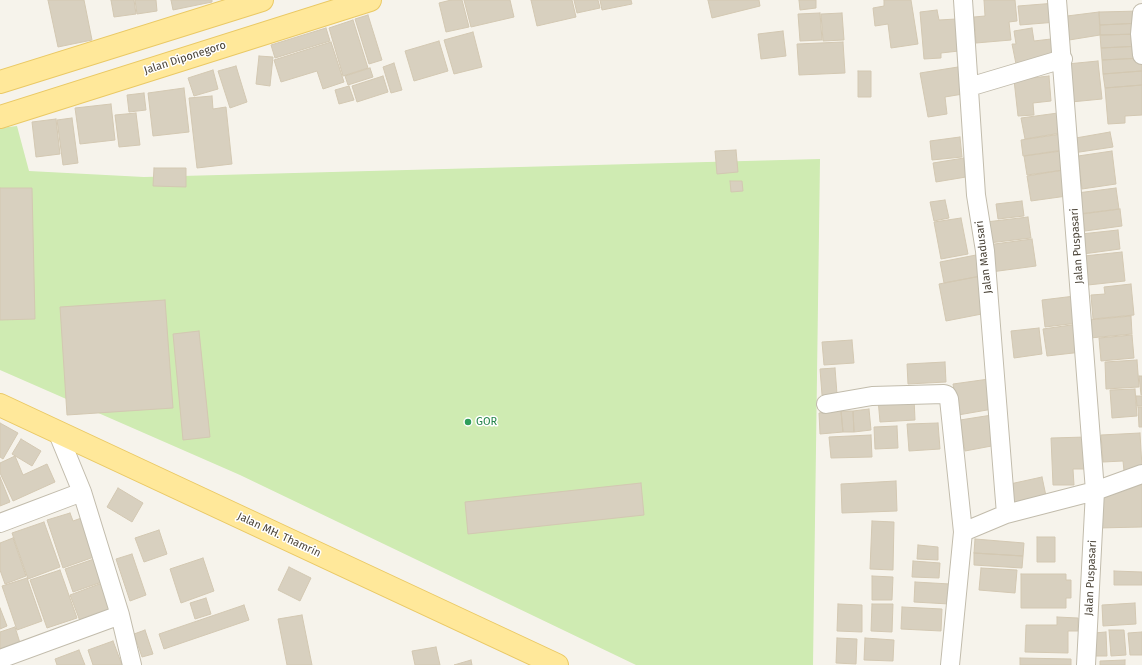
<!DOCTYPE html>
<html>
<head>
<meta charset="utf-8">
<style>
  body { margin:0 }
  canvas { display:block; background:#f6f3eb }
</style>
</head>
<body>
<canvas width="1142" height="665"></canvas>
<script>
const g = document.querySelector('canvas').getContext('2d');
g.lineJoin = 'round';
function paint(path, color) {
  g.fillStyle = color;
  g.fill(path, 'evenodd');
}
function poly(rows) {
  const path = new Path2D();
  for (const r of rows) {
    path.moveTo(r[0], r[1]);
    for (let i = 2; i < r.length; i += 2) path.lineTo(r[i], r[i + 1]);
  }
  return path;
}
function strokePath(path, color, width, dash) {
  g.strokeStyle = color;
  g.lineWidth = width;
  g.lineCap = dash ? 'butt' : 'round';
  g.setLineDash(dash || []);
  g.stroke(path);
}
function label(font, color, halo, rows, align = 'center') {
  g.font = font + ' "Fira Sans",sans-serif';
  g.lineWidth = 3;
  g.setLineDash([]);
  g.textBaseline = 'middle';
  g.strokeStyle = halo;
  g.fillStyle = color;
  for (const [text, x, y, turn = 0] of rows) {
    g.save();
    g.translate(x, y);
    g.rotate((+turn || 0) * Math.PI / 180);
    g.textAlign = isNaN(turn) ? turn : align;
    if (halo) g.strokeText(text, 0, 0);
    g.fillText(text, 0, 0);
    g.restore();
  }
}
paint(poly([
  [17,126,29,171,144,177,820,159,813,665,636,665,240,475,0,370,0,128]
]), '#cfebb2');
const building = poly([
  [48,0,84,0,92,40,58,47,48,0],
  [111,0,134,0,136,14,114,17,111,0],
  [135,0,156,0,157,11,137,14,135,0],
  [171,0,212,0,212,2,173,10,171,0],
  [451,0,462,0,469,27,446,32,439,3,451,0],
  [464,0,510,0,514,17,471,27,464,0],
  [531,0,572,0,576,17,537,26,531,0],
  [574,0,598,0,600,8,577,13,574,0],
  [600,0,631,0,632,4,602,10,600,0],
  [708,0,759,0,760,6,712,18,708,0],
  [799,0,816,0,816,8,800,10,799,0],
  [884,0,911,0,918,44,891,48,888,24,875,26,873,8,884,6,884,0],
  [984,0,1015,0,1017,21,1009,22,1011,40,976,43,974,17,985,16,984,0],
  [1056,3,1057,22,1020,25,1018,6,1056,3],
  [937,10,939,20,956,19,959,51,941,53,941,58,924,59,920,12,937,10],
  [1140,11,1141,23,1100,25,1099,12,1140,11],
  [1099,12,1100,35,1063,41,1059,17,1099,12],
  [820,13,822,40,800,41,798,14,820,13],
  [842,13,844,40,823,41,821,14,842,13],
  [368,15,382,60,369,64,355,19,368,15],
  [353,20,368,68,343,76,329,28,353,20],
  [1141,23,1140,34,1100,35,1100,25,1141,23],
  [326,28,330,41,275,58,271,45,326,28],
  [1032,28,1034,41,1051,39,1054,58,1016,64,1012,44,1016,44,1014,31,1032,28],
  [783,31,786,56,761,59,758,34,783,31],
  [473,32,482,67,454,74,444,40,473,32],
  [1140,34,1141,46,1101,48,1100,35,1140,34],
  [439,41,448,71,414,81,405,51,439,41],
  [331,42,344,82,323,89,317,71,281,82,274,60,331,42],
  [843,42,845,73,799,75,797,44,843,42],
  [1141,46,1142,58,1102,60,1101,48,1141,46],
  [259,56,273,57,270,86,256,84,259,56],
  [1142,58,1142,71,1103,74,1102,60,1142,58],
  [1098,61,1102,99,1071,102,1067,64,1098,61],
  [394,63,402,90,391,93,383,67,394,63],
  [236,66,247,102,230,108,218,71,236,66],
  [958,67,963,94,945,97,947,114,928,117,920,73,958,67],
  [370,68,373,77,348,85,345,76,370,68],
  [213,70,218,89,194,96,188,78,213,70],
  [858,71,871,71,871,97,858,97,858,71],
  [1141,71,1142,71,1142,85,1105,88,1103,74,1141,71],
  [383,76,388,92,357,102,352,86,383,76],
  [1049,76,1051,101,1033,103,1034,115,1018,116,1014,80,1049,76],
  [1142,85,1142,115,1125,116,1125,123,1108,124,1105,88,1142,85],
  [349,86,354,100,339,104,335,90,349,86],
  [184,88,189,132,153,136,148,93,184,88],
  [144,93,146,110,129,112,127,95,144,93],
  [212,96,213,109,226,107,232,164,197,168,189,98,212,96],
  [111,104,115,140,80,144,75,108,111,104],
  [136,113,140,145,119,147,115,115,136,113],
  [1058,113,1061,133,1025,139,1021,118,1058,113],
  [72,118,78,163,63,165,57,120,72,118],
  [56,119,60,154,36,157,32,122,56,119],
  [1110,132,1113,147,1073,153,1070,139,1110,132],
  [1061,134,1063,150,1023,156,1021,140,1061,134],
  [960,137,962,157,932,160,930,141,960,137],
  [736,150,738,172,717,174,715,151,736,150],
  [1061,151,1064,170,1027,175,1024,156,1061,151],
  [1112,151,1116,184,1082,189,1078,156,1112,151],
  [964,158,966,177,936,182,933,163,964,158],
  [154,168,186,168,186,187,153,186,154,168],
  [1063,170,1067,196,1031,201,1027,176,1063,170],
  [730,181,742,181,743,191,731,192,730,181],
  [0,188,32,188,35,319,0,320,0,188],
  [1116,188,1119,209,1079,214,1077,193,1116,188],
  [945,200,949,218,934,221,930,202,945,200],
  [1022,201,1024,216,998,219,996,204,1022,201],
  [1120,209,1122,226,1085,231,1082,214,1120,209],
  [1028,217,1031,238,989,243,986,222,1028,217],
  [961,218,968,254,941,259,934,222,961,218],
  [1118,230,1120,249,1083,254,1081,234,1118,230],
  [1032,239,1036,266,991,272,987,245,1032,239],
  [1122,252,1125,281,1088,285,1084,256,1122,252],
  [976,255,981,276,944,283,940,262,976,255],
  [981,276,987,313,946,321,939,284,981,276],
  [1131,284,1134,315,1093,319,1091,295,1105,294,1104,287,1131,284],
  [1075,296,1078,323,1045,327,1042,300,1075,296],
  [165,300,173,408,67,415,60,307,165,300],
  [1131,316,1132,334,1090,338,1088,320,1131,316],
  [1078,324,1082,352,1047,356,1043,329,1078,324],
  [1039,328,1042,354,1014,358,1011,331,1039,328],
  [199,331,210,437,183,440,173,334,199,331],
  [1132,335,1134,358,1101,361,1099,338,1132,335],
  [852,340,854,363,824,365,822,342,852,340],
  [1137,360,1139,387,1106,389,1105,362,1137,360],
  [945,362,946,382,908,384,907,364,945,362],
  [835,368,837,394,822,395,820,369,835,368],
  [1139,376,1142,376,1142,395,1141,395,1139,376],
  [989,379,993,409,958,415,953,384,989,379],
  [1135,389,1137,416,1112,418,1110,390,1135,389],
  [1136,396,1142,396,1142,406,1137,406,1136,396],
  [914,397,915,420,880,422,878,399,914,397],
  [1138,407,1142,407,1142,427,1139,427,1138,407],
  [869,409,871,430,854,432,853,411,869,409],
  [841,411,843,432,820,434,819,413,841,411],
  [841,411,853,411,854,432,843,432,841,411],
  [992,415,997,445,965,451,960,420,992,415],
  [0,423,18,433,3,459,0,457,0,423],
  [938,423,940,449,909,451,907,424,938,423],
  [897,426,898,448,875,449,874,427,897,426],
  [1140,433,1142,467,1124,471,1123,461,1103,462,1101,435,1140,433],
  [871,435,872,457,831,458,829,437,871,435],
  [1086,437,1088,469,1073,469,1074,485,1053,485,1051,438,1086,437],
  [21,439,41,451,32,466,12,454,21,439],
  [15,456,23,475,47,464,55,482,13,501,0,473,0,463,15,456],
  [0,477,10,502,0,506,0,477],
  [1042,477,1046,496,1015,504,1010,484,1042,477],
  [896,481,897,511,842,513,841,484,896,481],
  [641,483,644,515,468,534,465,502,641,483],
  [1142,483,1142,527,1098,528,1097,492,1142,483],
  [118,488,143,503,132,522,107,507,118,488],
  [70,513,73,521,87,516,94,557,63,568,47,520,70,513],
  [872,521,894,522,893,570,870,569,872,521],
  [44,522,60,567,28,579,12,533,44,522],
  [159,530,167,554,144,562,135,538,159,530],
  [1037,537,1055,537,1055,562,1037,562,1037,537],
  [13,538,26,576,5,584,0,570,0,543,13,538],
  [975,539,1024,543,1023,556,974,553,975,539],
  [918,545,938,547,938,560,917,559,918,545],
  [974,553,1023,556,1022,568,974,565,974,553],
  [132,554,146,595,130,601,116,559,132,554],
  [203,558,214,591,181,603,170,569,203,558],
  [94,559,102,582,73,592,65,569,94,559],
  [913,561,940,563,939,578,912,577,913,561],
  [289,567,311,578,300,601,278,590,289,567],
  [981,568,1017,570,1015,593,979,590,981,568],
  [60,570,77,618,47,628,30,580,60,570],
  [1114,571,1142,572,1142,585,1114,585,1114,571],
  [1021,574,1066,574,1066,580,1071,580,1071,598,1066,598,1066,608,1021,608,1021,574],
  [872,576,893,577,892,600,872,600,872,576],
  [27,578,42,621,17,630,2,586,27,578],
  [915,582,950,584,949,604,914,602,915,582],
  [102,583,112,609,80,621,70,595,102,583],
  [206,598,211,614,195,619,190,603,206,598],
  [1135,603,1136,624,1103,626,1102,605,1135,603],
  [838,604,862,605,862,632,837,631,838,604],
  [872,604,893,604,892,632,871,631,872,604],
  [244,605,249,620,164,649,159,634,244,605],
  [902,607,942,609,941,631,901,629,902,607],
  [0,608,7,626,0,629,0,608],
  [302,615,312,665,287,665,278,619,302,615],
  [1057,617,1078,618,1078,631,1068,631,1068,653,1025,652,1026,625,1057,625,1057,617],
  [15,627,20,643,0,650,0,632,15,627],
  [145,630,153,654,142,657,134,634,145,630],
  [1109,630,1124,630,1126,655,1111,656,1109,630],
  [1106,632,1107,656,1096,656,1094,633,1106,632],
  [1142,632,1142,655,1130,655,1128,633,1142,632],
  [837,638,857,639,856,664,836,663,837,638],
  [865,638,894,640,893,661,864,660,865,638],
  [113,641,122,665,93,665,88,650,113,641],
  [436,647,440,665,415,665,412,651,436,647],
  [79,650,85,665,57,665,55,659,79,650],
  [1020,658,1071,659,1071,665,1020,665,1020,658],
  [471,660,472,665,454,665,471,660],
  [1125,660,1125,665,1100,665,1100,661,1125,660]
]);
paint(building, '#d8d0bf');
strokePath(building, '#d3c8b2', 1);
const minor = poly([
  [963,0,976,195,985,251,1006,514],
  [1057,0,1095,491,1086,665],
  [1142,13,1140,34,1142,55],
  [969,87,1063,59],
  [826,404,872,396,944,394,947,395,949,399,963,532,950,665],
  [57,431,82,492,120,615,132,665],
  [0,523,82,492],
  [963,532,1006,514,1095,491,1142,474],
  [0,659,120,615]
]);
const major = poly([
  [0,82,262,0],
  [0,117,370,0],
  [0,405,557,665]
]);
strokePath(minor, '#c2bcac', 20);
strokePath(major, '#eac965', 24);
strokePath(minor, '#fff', 18);
strokePath(major, '#ffe89a', 22);
for (const [x, y, r, color] of [
  [468,422,4,"#2e9e5b"]
]) {
  const dot = new Path2D();
  dot.arc(x, y, r, 0, 2 * Math.PI);
  g.fillStyle = color;
  g.fill(dot);
  strokePath(dot, '#fff', 1.5);
}
label('11px', '#4b4438', '#fff', [
  ["Jalan Diponegoro",185,58,-18],
  ["Jalan Puspasari",1077,246,-94],
  ["Jalan Madusari",984,257,-97],
  ["Jalan MH. Thamrin",279,535,25],
  ["Jalan Puspasari",1091,578,-87]
]);
label('11px', '#27864d', '#fff', [
  ["GOR",476,422]
], 'left');
</script>
</body>
</html>
